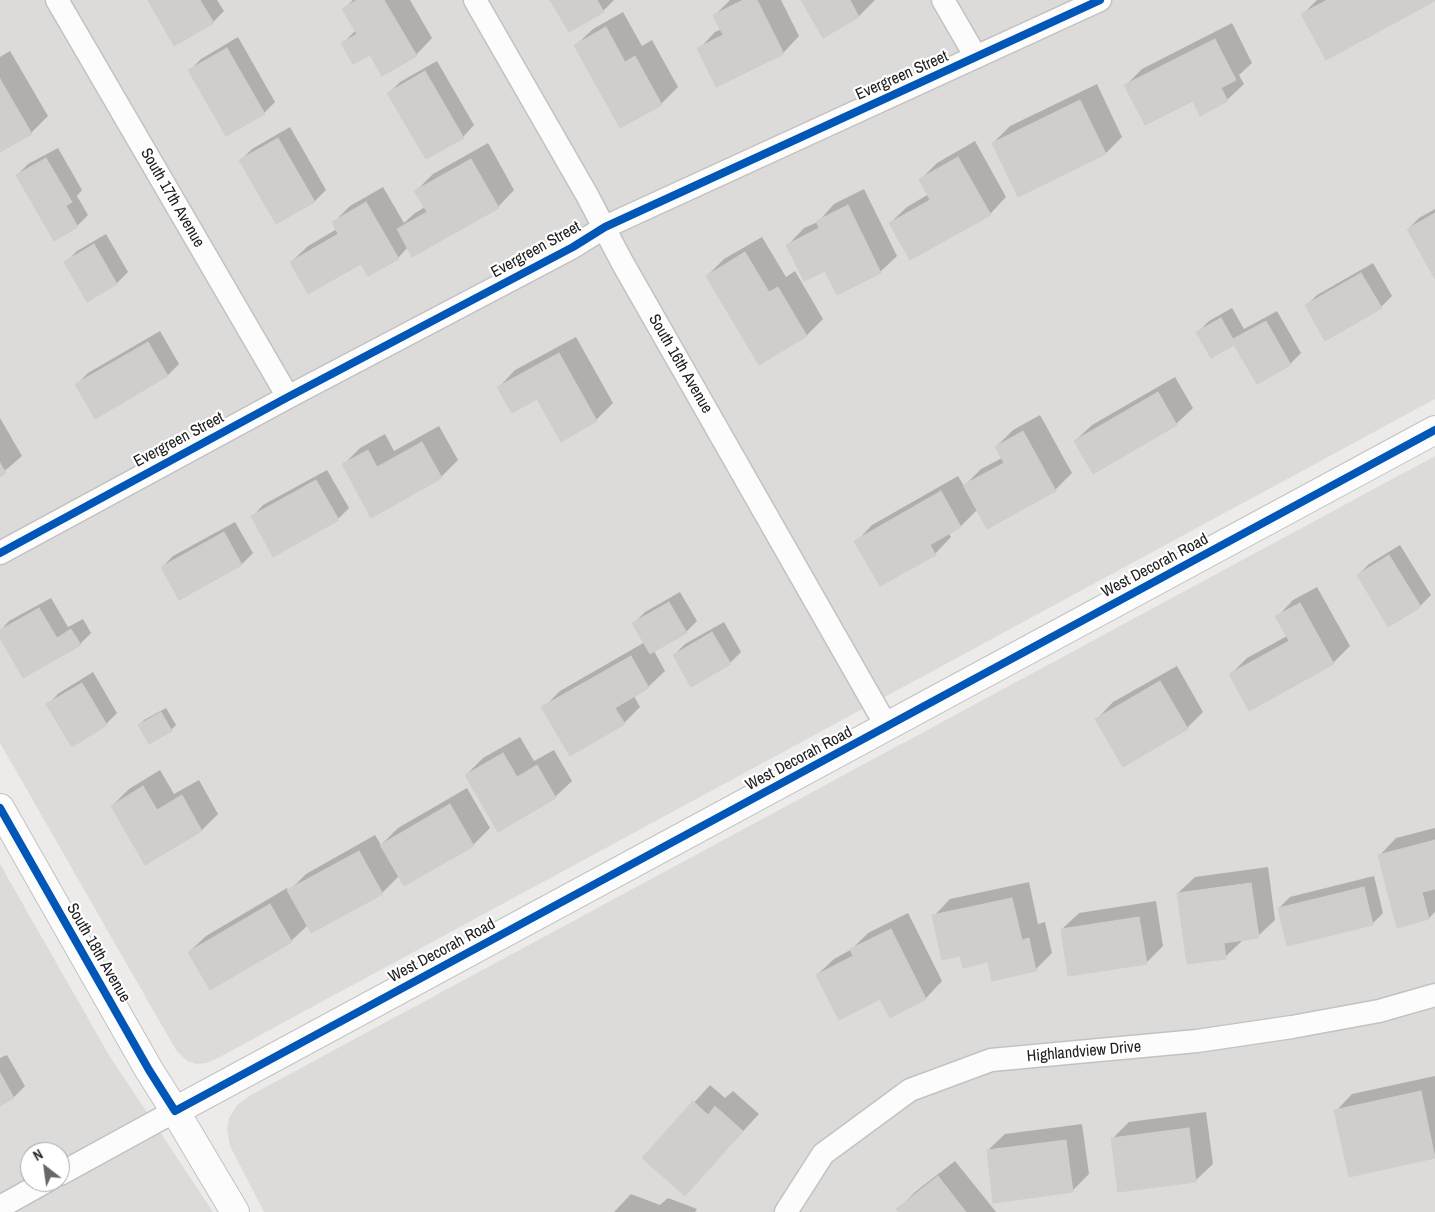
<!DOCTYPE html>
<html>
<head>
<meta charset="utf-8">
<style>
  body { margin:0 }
  #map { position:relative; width:1435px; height:1212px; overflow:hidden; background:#edebe9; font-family:"Archivo Narrow",sans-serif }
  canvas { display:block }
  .north { position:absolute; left:20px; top:1142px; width:50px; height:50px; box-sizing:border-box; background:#fff; border:1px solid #a6a6a6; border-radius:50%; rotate:330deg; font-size:14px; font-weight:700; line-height:20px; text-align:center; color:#202020 }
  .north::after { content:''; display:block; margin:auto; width:18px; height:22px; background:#686766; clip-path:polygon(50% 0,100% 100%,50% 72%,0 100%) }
</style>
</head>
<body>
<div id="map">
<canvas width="1435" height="1212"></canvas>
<div class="north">N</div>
</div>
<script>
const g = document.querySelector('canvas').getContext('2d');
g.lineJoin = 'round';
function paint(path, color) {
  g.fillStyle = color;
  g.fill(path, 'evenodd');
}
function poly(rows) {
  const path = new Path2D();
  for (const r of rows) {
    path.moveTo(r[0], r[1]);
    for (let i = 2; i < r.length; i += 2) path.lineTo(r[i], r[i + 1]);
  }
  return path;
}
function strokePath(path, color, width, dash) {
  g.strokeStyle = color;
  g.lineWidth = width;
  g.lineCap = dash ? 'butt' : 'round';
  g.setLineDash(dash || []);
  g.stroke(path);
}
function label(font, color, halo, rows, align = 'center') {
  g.font = font + ' "Archivo Narrow",sans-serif';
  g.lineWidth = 4.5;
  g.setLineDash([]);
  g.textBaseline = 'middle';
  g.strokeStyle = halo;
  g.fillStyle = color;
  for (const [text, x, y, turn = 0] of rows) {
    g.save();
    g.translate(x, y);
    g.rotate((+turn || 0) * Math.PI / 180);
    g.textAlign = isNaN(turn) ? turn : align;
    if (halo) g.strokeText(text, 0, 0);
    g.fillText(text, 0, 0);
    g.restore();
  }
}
paint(poly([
  [0,0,1435,0,1435,399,218,1058,207,1063,196,1064,187,1061,176,1050,0,743],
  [1435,456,1435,1212,264,1212,230,1146,227,1129,229,1118,237,1105,249,1096],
  [0,864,109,1055,213,1212,0,1212],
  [30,1152,60,1152,60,1182,30,1182]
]), '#dddbda');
paint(poly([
  [149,0,217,0,224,11,213,22],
  [353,0,410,0,432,38,416,55,370,53,342,44,356,30,344,9],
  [552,0,614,0,603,11,569,30],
  [730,0,781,0,799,36,783,53,699,49,715,32,722,29,715,15],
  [803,0,875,0,859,16,824,36],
  [1317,0,1434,0,1303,14],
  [623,12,642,46,652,40,678,87,661,104,621,126,576,45,593,29],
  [1232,23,1252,63,1239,75,1244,84,1227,100,1193,100,1126,85,1142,69],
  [238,37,275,102,264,113,190,70,201,59],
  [10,51,48,116,31,133,0,151,0,57],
  [437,61,474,125,463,137,389,93,400,82],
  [1097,84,1122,137,1106,153,993,143,1010,126],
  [290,127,326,190,315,201,277,222,241,160,252,149],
  [975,141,1006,197,990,214,890,223,907,207,929,194,920,180,937,163],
  [488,143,514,190,498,207,408,247,398,258,362,262,291,262,308,246,337,229,333,223,350,206,383,187,404,223,415,213,425,207,416,191,433,174],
  [58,148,82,190,77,196,88,215,77,226,17,175,28,164],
  [864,189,897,256,880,272,826,269,788,245,804,228,818,222,834,204],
  [1435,209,1435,276,1408,229,1419,218],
  [106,234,128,272,117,283,88,300,66,262,77,251],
  [762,237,786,277,795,271,823,319,807,335,760,363,707,276,724,259],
  [1373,263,1392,296,1381,307,1306,306,1317,295],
  [1232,308,1244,329,1277,311,1301,353,1290,364,1235,343,1198,332,1209,321],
  [160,331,179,364,168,375,96,417,77,384,88,373],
  [576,337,613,403,596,420,538,397,499,387,515,370],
  [1175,377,1193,408,1176,424,1075,441,1092,425],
  [1040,415,1072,473,1055,490,978,509,961,526,949,533,951,537,935,554,856,542,872,525,958,476,964,486,981,469,1002,458,996,447,1013,430],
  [0,418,22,456,0,475],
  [439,426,458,460,441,477,343,465,360,448,385,434,394,451],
  [327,470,349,508,338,519,252,517,263,505],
  [235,522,253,553,242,564,180,599,162,567,173,556],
  [1400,545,1431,595,1420,606,1358,575,1369,564],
  [1317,587,1350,646,1333,663,1230,675,1247,658,1287,636,1277,617,1293,600],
  [680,592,697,621,686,632,654,651,665,671,648,687,634,696,640,707,624,723,543,708,560,691,645,642,634,623,645,612],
  [51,598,68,627,83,619,91,633,80,644,0,636,0,631,9,621],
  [724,622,741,652,730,663,674,655,685,644],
  [1177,666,1203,712,1187,728,1097,719,1113,702],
  [93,672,117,713,106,724,48,704,59,693],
  [166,708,176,725,171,730,139,725,144,720],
  [520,737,534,761,554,750,572,781,555,797,466,775,483,758],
  [160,770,174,794,199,780,218,814,202,830,146,863,112,806,129,789],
  [467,788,490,828,473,845,404,885,399,876,382,893,308,925,291,941,210,988,189,952,206,936,287,888,289,891,306,874,375,835,381,845,398,828],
  [1435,828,1435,912,1429,918,1380,855,1396,838],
  [1268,867,1275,920,1258,936,1242,939,1242,941,1225,957,1178,893,1195,877],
  [1374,876,1383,913,1372,924,1279,908,1290,897],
  [1029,882,1038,924,1045,922,1052,953,1035,970,961,955,934,916,950,899],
  [1156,901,1163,946,1146,963,1062,929,1079,913],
  [908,913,942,981,926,998,891,1016,881,997,817,975,834,959,852,949,868,933],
  [7,1055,25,1086,14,1097,0,1105,0,1058],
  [1435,1076,1435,1157,1350,1176,1336,1111,1352,1094],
  [710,1085,725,1098,733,1091,759,1114,685,1194,644,1158],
  [1206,1112,1213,1164,1196,1180,1119,1191,1112,1139,1129,1122],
  [1082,1124,1089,1174,1072,1191,988,1150,1005,1134],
  [955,1161,996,1212,901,1212,898,1209,915,1192],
  [631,1194,660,1205,668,1198,697,1209,695,1212,614,1212]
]), '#0003');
const building = poly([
  [148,0,200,0,214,23,174,46,148,0],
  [357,0,384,0,417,56,382,76,370,55,353,64,341,43,357,34,342,9,357,0],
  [550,0,597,0,604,12,569,32,550,0],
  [743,0,757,0,784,54,716,87,697,48,723,35,713,15,743,0],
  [801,0,850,0,859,17,823,38,801,0],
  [1327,0,1435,0,1435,1,1326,60,1301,14,1327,0],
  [606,27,625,62,635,56,662,105,620,128,574,45,606,27],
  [1215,39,1236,80,1221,88,1228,101,1200,116,1193,101,1145,125,1124,85,1215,39],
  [227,48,265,114,226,136,188,70,227,48],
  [425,71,464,138,426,159,387,93,425,71],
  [0,79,32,134,0,152,0,79],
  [1080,100,1106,154,1018,197,992,143,1080,100],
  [278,138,315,202,276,224,239,160,278,138],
  [958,157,991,215,910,260,889,223,930,200,919,179,958,157],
  [46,158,72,202,66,206,78,227,54,241,16,175,46,158],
  [471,159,499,208,412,257,397,229,427,212,414,191,471,159],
  [366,202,399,259,368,276,361,264,308,294,290,262,338,234,332,222,366,202],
  [848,205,881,273,837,295,825,271,804,281,786,245,819,228,816,221,848,205],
  [1435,213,1435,279,1407,229,1435,213],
  [94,244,117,284,87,302,64,262,94,244],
  [745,252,769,292,778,287,807,336,759,365,706,276,745,252],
  [1361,273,1382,308,1325,341,1305,305,1361,273],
  [1221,318,1233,339,1266,321,1291,365,1257,384,1234,345,1211,358,1196,332,1221,318],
  [148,342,168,376,95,419,75,384,148,342],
  [559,353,597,421,561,442,537,399,512,413,497,387,559,353],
  [1158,392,1177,425,1093,474,1074,441,1158,392],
  [1023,431,1056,491,987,529,963,485,1004,463,995,447,1023,431],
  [422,442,442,478,371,518,342,464,368,450,377,467,422,442],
  [0,463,6,473,0,477,0,463],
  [316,480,339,520,273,557,251,516,316,480],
  [941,491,961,527,930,545,936,555,880,586,854,541,941,491],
  [224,532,242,565,179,600,161,567,224,532],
  [1389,555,1421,607,1388,627,1357,575,1389,555],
  [669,602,687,633,650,654,632,623,669,602],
  [1300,603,1334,664,1249,711,1229,674,1289,641,1275,616,1300,603],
  [39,608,57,638,71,629,81,645,23,678,0,638,0,630,39,608],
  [712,632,731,664,691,687,673,655,712,632],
  [631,656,649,688,615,708,625,724,570,756,541,707,631,656],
  [1160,681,1188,729,1123,767,1095,719,1160,681],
  [82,683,107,725,72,747,46,704,82,683],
  [161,712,172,731,149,744,138,725,161,712],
  [503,753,517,777,537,765,556,798,498,832,465,775,503,753],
  [143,786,157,810,182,795,202,831,145,865,111,806,143,786],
  [450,804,474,846,404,886,380,845,450,804],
  [1435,840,1435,889,1422,892,1429,919,1397,928,1378,855,1435,840],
  [359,851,383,894,311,933,287,890,359,851],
  [1251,883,1259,938,1224,943,1226,959,1187,964,1177,893,1251,883],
  [1364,887,1373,925,1287,946,1278,908,1364,887],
  [1012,898,1022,940,1029,938,1036,971,992,981,988,962,963,968,960,956,942,960,932,915,1012,898],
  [270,904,292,942,210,990,188,952,270,904],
  [1139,917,1147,964,1068,976,1061,929,1139,917],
  [891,929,926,999,890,1018,880,999,839,1020,816,975,853,956,850,949,891,929],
  [0,1073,14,1098,0,1106,0,1073],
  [1421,1091,1435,1158,1349,1177,1334,1110,1421,1091],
  [693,1101,708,1115,715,1106,743,1131,685,1196,642,1158,693,1101],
  [1189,1128,1196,1182,1118,1192,1111,1138,1189,1128],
  [1066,1140,1073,1192,993,1203,987,1150,1066,1140],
  [938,1176,966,1212,899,1212,896,1209,938,1176]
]);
paint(building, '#d0cecc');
strokePath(building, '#d0cdca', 1);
const minor = poly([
  [57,0,288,397],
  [475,0,587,195,622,262,887,727],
  [943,0,976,57],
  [0,553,288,397,573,247,605,227,1100,0],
  [60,1174,175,1111],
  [0,1207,45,1182],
  [786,1212,823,1154,910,1090,991,1060,1197,1041,1292,1027,1379,1011,1435,995]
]);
const tertiary = poly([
  [0,808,149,1070,175,1111,235,1212],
  [175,1111,1435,430]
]);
strokePath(minor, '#c3c2c1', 25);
strokePath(tertiary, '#c3c2c1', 30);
strokePath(minor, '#fcfcfc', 22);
strokePath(tertiary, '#fcfcfc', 28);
strokePath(poly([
  [0,553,288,397,573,247,605,227,1100,0],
  [0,808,149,1070,175,1111,1435,430]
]), '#0057b8', 8);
label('16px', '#202020', '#fff', [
  ["Evergreen Street",902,76,-24],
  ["South 17th Avenue",172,198,60],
  ["Evergreen Street",536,250,-29],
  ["South 16th Avenue",680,364,60],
  ["Evergreen Street",179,440,-28],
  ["West Decorah Road",1155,566,-28],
  ["West Decorah Road",799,759,-28],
  ["West Decorah Road",442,951,-28],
  ["South 18th Avenue",98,953,60],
  ["Highlandview Drive",1084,1052,-5]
]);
</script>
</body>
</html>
